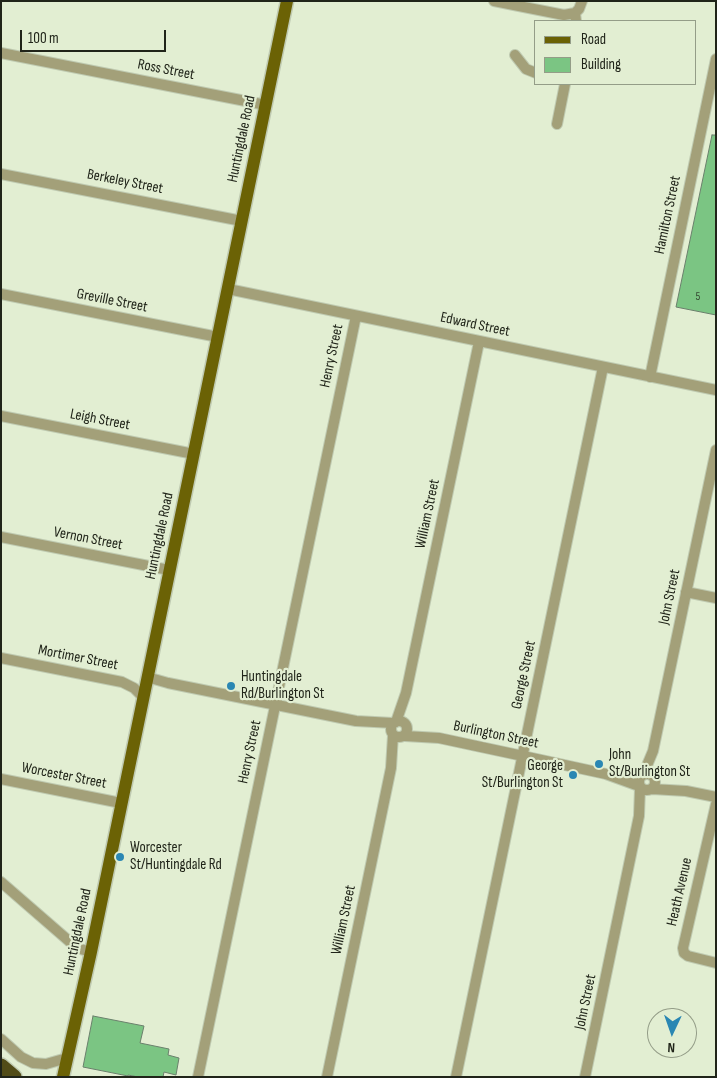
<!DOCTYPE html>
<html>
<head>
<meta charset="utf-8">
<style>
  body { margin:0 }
  #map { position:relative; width:717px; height:1078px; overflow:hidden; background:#e2eed2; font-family:"Sofia Sans Condensed",sans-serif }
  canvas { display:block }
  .frame { position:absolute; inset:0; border:2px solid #202419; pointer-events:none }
  .legend { position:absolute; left:534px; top:20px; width:162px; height:65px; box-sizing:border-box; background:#e2eed2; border:1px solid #949d88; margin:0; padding:6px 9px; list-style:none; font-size:15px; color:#202419 }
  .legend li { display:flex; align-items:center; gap:10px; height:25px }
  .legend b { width:25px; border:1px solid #949d88 }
  .north { position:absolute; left:647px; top:1008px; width:50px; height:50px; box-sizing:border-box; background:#e2eed2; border:1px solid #949d88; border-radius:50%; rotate:183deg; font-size:14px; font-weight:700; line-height:20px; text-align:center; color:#202419 }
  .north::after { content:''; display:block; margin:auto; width:18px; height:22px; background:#2a87b3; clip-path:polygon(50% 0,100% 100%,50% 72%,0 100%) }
  .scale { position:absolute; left:20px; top:30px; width:146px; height:22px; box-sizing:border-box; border:2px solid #202419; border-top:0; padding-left:6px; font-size:15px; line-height:18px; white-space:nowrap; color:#202419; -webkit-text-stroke:4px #e2eed2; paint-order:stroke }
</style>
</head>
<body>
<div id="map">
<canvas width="717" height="1078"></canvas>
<div class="frame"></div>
<ul class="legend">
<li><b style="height:6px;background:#6b6205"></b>Road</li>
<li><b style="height:14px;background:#7bc583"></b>Building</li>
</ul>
<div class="north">N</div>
<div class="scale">100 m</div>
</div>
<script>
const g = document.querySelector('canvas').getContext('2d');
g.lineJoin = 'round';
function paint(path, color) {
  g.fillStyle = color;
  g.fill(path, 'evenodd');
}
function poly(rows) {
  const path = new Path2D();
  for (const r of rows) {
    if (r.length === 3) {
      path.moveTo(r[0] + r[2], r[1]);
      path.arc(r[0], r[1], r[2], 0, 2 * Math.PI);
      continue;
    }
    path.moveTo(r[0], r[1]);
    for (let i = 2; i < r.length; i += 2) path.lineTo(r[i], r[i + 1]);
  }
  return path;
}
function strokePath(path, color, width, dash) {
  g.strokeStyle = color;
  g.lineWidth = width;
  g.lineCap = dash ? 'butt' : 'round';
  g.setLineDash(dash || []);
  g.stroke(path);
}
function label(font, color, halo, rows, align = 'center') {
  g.font = font + ' "Sofia Sans Condensed",sans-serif';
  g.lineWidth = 4.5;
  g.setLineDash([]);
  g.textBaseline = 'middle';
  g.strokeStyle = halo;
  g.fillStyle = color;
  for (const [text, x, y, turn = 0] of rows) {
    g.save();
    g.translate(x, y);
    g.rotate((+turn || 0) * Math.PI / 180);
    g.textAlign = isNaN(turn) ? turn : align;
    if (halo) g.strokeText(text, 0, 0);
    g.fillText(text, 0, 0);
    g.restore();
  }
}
const building = poly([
  [712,135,716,135,716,315,676,307,712,135],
  [93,1016,144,1026,140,1043,169,1049,168,1055,179,1058,176,1075,164,1072,163,1077,138,1077,128,1075,128,1076,83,1067,93,1016]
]);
paint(building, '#7bc583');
strokePath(building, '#6a806c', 1);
const minor = poly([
  [494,1,564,15,575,13],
  [576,21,575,13,579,9,582,1],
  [1,53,266,105],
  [515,55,526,69,536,73],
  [557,124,565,84],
  [1,174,242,221],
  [228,289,716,390],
  [1,294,218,337],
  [650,377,716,59],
  [1,416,194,454],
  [1,537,169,570],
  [686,592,716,598],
  [1,658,122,682,134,688,143,697],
  [147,677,168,683,356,721,393,723],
  [399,729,8],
  [396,722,406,693,479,342],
  [405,736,439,738,523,756,606,774,639,786],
  [647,782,8],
  [643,775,653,751,716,450],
  [1,779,121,803],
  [652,789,686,791,716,797],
  [716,804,683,948,684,953,688,956,716,963],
  [1,882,77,948,91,952],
  [1,1039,21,1057,33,1063,46,1064,67,1058],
  [198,1077,356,316],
  [327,1077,391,768,393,735],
  [456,1077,603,367],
  [585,1077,639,816,640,788]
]);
const major = poly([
  [63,1077,91,952,287,1]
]);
const highway = poly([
  [1,1066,14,1077]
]);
strokePath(minor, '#bfcab1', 12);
strokePath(major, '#bfcab1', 15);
strokePath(highway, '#bfcab1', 18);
strokePath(minor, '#a3a079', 10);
strokePath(major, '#6b6205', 12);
strokePath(highway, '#524c18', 15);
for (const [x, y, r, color] of [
  [231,686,5,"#2a87b3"],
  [599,764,5,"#2a87b3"],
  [573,775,5,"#2a87b3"],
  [120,857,5,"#2a87b3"]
]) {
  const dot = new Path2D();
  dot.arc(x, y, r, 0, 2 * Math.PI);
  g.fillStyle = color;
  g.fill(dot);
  strokePath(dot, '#e2eed2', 2);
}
label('12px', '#374c34', null, [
  ["5",698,297]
]);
label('15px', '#202419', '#e2eed2', [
  ["Ross Street",166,70,11],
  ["Huntingdale Road",242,139,-78],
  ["Berkeley Street",125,182,11],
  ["Hamilton Street",668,215,-78],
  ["Greville Street",112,301,11],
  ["Edward Street",475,325,12],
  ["Henry Street",332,356,-78],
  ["Leigh Street",100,420,11],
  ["William Street",428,514,-78],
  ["Huntingdale Road",160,536,-78],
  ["Vernon Street",88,539,11],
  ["John Street",670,597,-78],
  ["Mortimer Street",78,658,11],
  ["George Street",524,675,-78],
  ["Burlington Street",496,735,12],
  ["Henry Street",250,752,-78],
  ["Worcester Street",64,776,11],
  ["Heath Avenue",680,892,-77],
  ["William Street",344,920,-78],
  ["Huntingdale Road",78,932,-78],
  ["John Street",586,1002,-78]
]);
label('15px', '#202419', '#e2eed2', [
  ["Huntingdale",241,677],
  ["Rd/Burlington St",241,694],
  ["John",609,755],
  ["St/Burlington St",609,772],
  ["George",563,766,"right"],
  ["St/Burlington St",563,783,"right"],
  ["Worcester",130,848],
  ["St/Huntingdale Rd",130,865]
], 'left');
</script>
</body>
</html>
